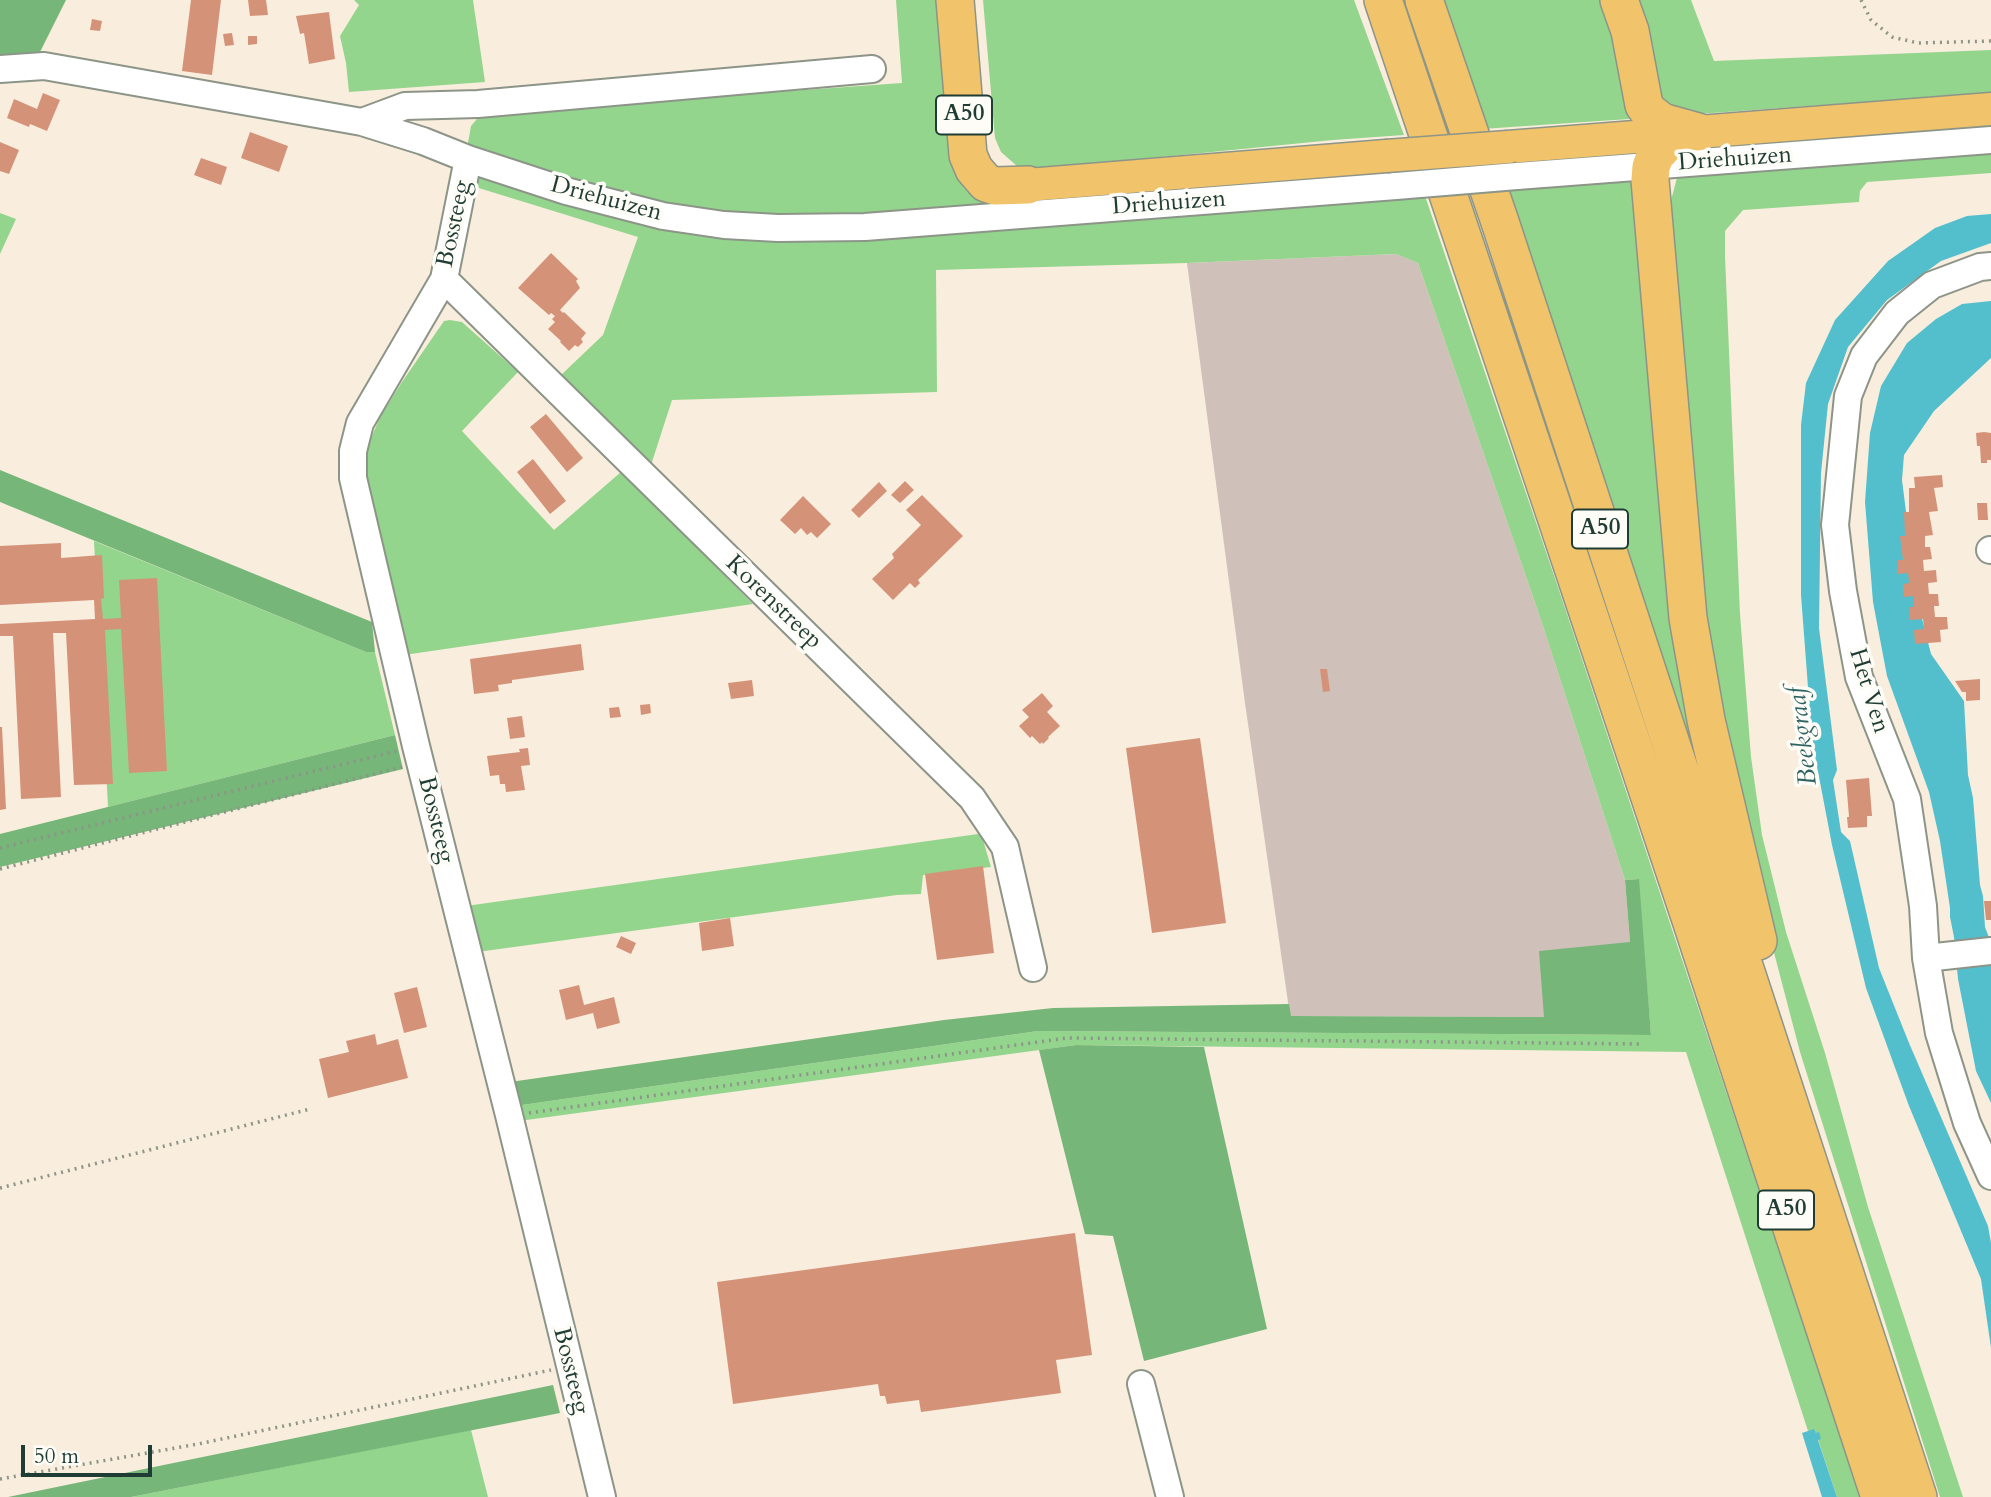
<!DOCTYPE html>
<html>
<head>
<meta charset="utf-8">
<style>
  body { margin:0 }
  #map { position:relative; width:1991px; height:1497px; overflow:hidden; background:#f9eddd; font-family:Cardo,serif }
  canvas { display:block }
  .scale { position:absolute; left:21px; top:1445px; width:131px; height:32px; box-sizing:border-box; border:4px solid #1f3d34; border-top:0; padding-left:9px; font-size:21px; line-height:24px; white-space:nowrap; color:#1f3d34; -webkit-text-stroke:5px #fdfcf7; paint-order:stroke }
</style>
</head>
<body>
<div id="map">
<canvas width="1991" height="1497"></canvas>
<div class="scale">50 m</div>
</div>
<script>
const g = document.querySelector('canvas').getContext('2d');
g.lineJoin = 'round';
function paint(path, color) {
  g.fillStyle = color;
  g.fill(path, 'evenodd');
}
function poly(rows) {
  const path = new Path2D();
  for (const r of rows) {
    path.moveTo(r[0], r[1]);
    for (let i = 2; i < r.length; i += 2) path.lineTo(r[i], r[i + 1]);
  }
  return path;
}
function strokePath(path, color, width, dash) {
  g.strokeStyle = color;
  g.lineWidth = width;
  g.lineCap = dash ? 'butt' : 'round';
  g.setLineDash(dash || []);
  g.stroke(path);
}
function label(font, color, halo, rows, align = 'center') {
  g.font = font + ' Cardo,serif';
  g.lineWidth = 7;
  g.setLineDash([]);
  g.textBaseline = 'middle';
  g.strokeStyle = halo;
  g.fillStyle = color;
  for (const [text, x, y, turn = 0] of rows) {
    g.save();
    g.translate(x, y);
    g.rotate((+turn || 0) * Math.PI / 180);
    g.textAlign = isNaN(turn) ? turn : align;
    if (halo) g.strokeText(text, 0, 0);
    g.fillText(text, 0, 0);
    g.restore();
  }
}
paint(poly([
  [1396,254,1418,263,1542,623,1625,880,1630,942,1544,1017,1290,1016,1245,703,1187,263]
]), '#cfc0ba');
paint(poly([
  [354,0,473,0,485,82,349,92,346,63,340,36,359,5],
  [896,0,948,0,960,179,964,188,972,196,990,201,990,206,776,224,674,211,503,162,468,143,471,126,482,113,902,83],
  [983,0,1354,0,1404,135,1333,140,1030,170,1017,166,1001,152,995,138],
  [1439,0,1613,0,1632,102,1629,119,1482,129],
  [1636,0,1691,0,1714,61,1991,50,1991,93,1670,116,1663,103,1658,88],
  [1991,151,1991,173,1867,182,1860,191,1859,202,1743,210,1725,231,1725,256,1740,614,1751,757,1762,835,1786,932,1825,1053,1868,1207,1963,1497,1940,1497,1800,1052,1725,765,1693,547,1670,204,1678,174],
  [488,173,820,240,914,237,1326,200,1424,193,1562,599,1861,1497,1837,1497,1816,1433,1814,1430,1808,1431,1686,1052,1076,1045,519,1121,515,1106,1038,1031,1651,1035,1638,879,1625,880,1542,623,1418,263,1396,254,1187,263,936,270,937,392,672,400,651,465,560,376,603,335,638,237,469,185,476,176],
  [1641,177,1701,778,1502,188],
  [0,213,16,219,0,254],
  [450,320,462,322,518,372,462,431,554,530,621,472,753,604,404,655,368,510,364,463,369,443,380,417,402,382,444,321],
  [94,541,366,652,375,652,395,735,108,807],
  [978,834,983,840,991,867,923,875,921,894,897,895,477,952,466,906],
  [471,1430,488,1497,131,1497,283,1467]
]), '#93d58c');
paint(poly([
  [0,0,66,0,39,54,0,60],
  [0,470,372,622,375,652,366,652,0,502],
  [395,735,403,769,0,867,0,834],
  [1639,879,1651,1035,1038,1031,515,1106,510,1082,944,1020,1053,1008,1289,1004,1291,1016,1544,1017,1539,951,1630,942,1625,880],
  [1076,1045,1204,1047,1267,1329,1144,1361,1113,1236,1085,1234,1039,1050],
  [553,1385,560,1413,131,1497,8,1497]
]), '#76b678');
paint(poly([
  [1991,214,1991,243,1941,261,1887,300,1848,347,1828,404,1821,473,1819,628,1837,770,1833,780,1841,832,1850,841,1879,968,1909,1043,1988,1226,1991,1243,1991,1348,1981,1279,1909,1106,1866,988,1832,845,1812,740,1801,595,1801,425,1806,383,1835,320,1888,261,1935,228,1967,216],
  [1991,301,1991,358,1934,411,1904,455,1902,480,1917,599,1931,654,1964,701,1968,775,1973,798,1980,885,1983,896,1985,927,1991,943,1991,1103,1976,1071,1958,979,1954,937,1950,917,1950,908,1940,841,1929,792,1887,676,1873,602,1865,502,1870,433,1881,386,1907,343,1936,319,1962,304],
  [1814,1429,1816,1433,1819,1432,1821,1439,1818,1440,1837,1497,1822,1497,1802,1433]
]), '#53bfcd');
paint(poly([
  [191,0,221,0,212,75,182,71],
  [248,0,266,0,268,15,250,16],
  [329,12,335,59,309,64,304,33,300,34,296,16],
  [92,19,102,21,100,31,90,30],
  [232,33,234,45,225,46,223,34],
  [248,36,257,36,257,44,248,45],
  [43,93,60,100,47,131,30,124,29,127,7,118,14,99,37,109],
  [250,132,288,146,279,172,241,158],
  [0,142,19,150,9,174,0,171],
  [201,158,227,167,221,185,194,175],
  [551,253,578,279,576,281,580,288,560,310,563,313,564,312,586,333,581,339,583,342,578,347,575,345,569,351,560,342,561,341,548,329,555,322,552,319,555,316,551,313,549,315,518,288],
  [546,414,583,458,567,472,530,427],
  [1984,432,1991,433,1991,460,1987,460,1987,463,1981,463,1980,446,1977,446,1976,433],
  [533,459,566,501,550,514,517,472],
  [1942,475,1943,487,1934,488,1938,511,1929,512,1933,535,1925,536,1925,547,1930,547,1932,559,1923,560,1924,571,1936,570,1937,582,1928,583,1929,594,1938,594,1939,606,1934,606,1935,617,1947,617,1948,629,1940,630,1941,642,1915,644,1914,630,1924,629,1923,619,1910,620,1909,607,1914,607,1914,596,1904,597,1903,584,1909,583,1908,573,1898,574,1898,560,1903,560,1900,536,1905,536,1904,512,1909,512,1909,488,1915,488,1914,477],
  [905,481,914,490,900,503,891,495],
  [879,482,887,491,859,518,851,510],
  [922,495,963,536,918,580,920,583,915,588,910,583,893,600,872,579,894,558,892,554,921,525,906,510],
  [803,496,831,524,817,538,811,532,807,535,801,528,795,534,780,520],
  [1977,503,1987,503,1988,520,1978,520],
  [61,543,61,558,102,555,104,598,101,599,103,619,121,618,119,580,157,578,167,771,129,773,121,629,105,630,113,784,74,785,66,633,53,633,61,797,21,799,13,636,0,636,0,624,95,619,94,600,0,605,0,546],
  [581,644,584,670,512,680,512,683,498,685,499,691,474,694,470,659],
  [1320,669,1327,669,1330,691,1323,692],
  [1980,679,1980,700,1966,701,1966,692,1962,692,1955,681],
  [752,680,754,696,731,699,728,683],
  [1042,693,1053,706,1047,712,1060,726,1048,737,1049,738,1043,744,1042,742,1040,744,1032,736,1030,738,1019,726,1029,717,1022,710],
  [650,704,651,713,641,715,640,705],
  [619,707,621,717,610,718,609,708],
  [522,716,525,737,510,739,507,718],
  [0,727,2,727,6,809,0,810],
  [1200,738,1226,923,1152,933,1126,748],
  [528,748,530,765,521,766,525,790,506,792,505,784,500,784,499,775,490,776,487,756,520,752,519,749],
  [1869,778,1872,816,1867,816,1867,827,1848,828,1847,817,1849,817,1846,780],
  [983,866,994,953,937,960,925,874],
  [1984,901,1991,901,1991,920,1986,920],
  [730,918,734,946,702,951,699,923],
  [621,936,636,943,631,954,616,947],
  [579,985,584,1005,614,997,620,1023,597,1029,593,1013,566,1020,559,990],
  [417,987,427,1027,404,1033,394,993],
  [375,1034,377,1045,398,1039,408,1078,328,1098,319,1059,349,1052,346,1041],
  [1075,1233,1092,1355,1056,1360,1061,1393,921,1412,919,1400,887,1404,885,1396,880,1396,878,1384,733,1404,717,1282]
]), '#d49379');
const minor = poly([
  [0,69,44,66,362,122,423,141,468,159,566,191,663,216,724,225,778,228,865,227,1396,186],
  [362,122,405,106,478,104,872,69],
  [468,159,444,279,360,423,353,451,353,478,416,746,509,1115,602,1497],
  [1517,176,1991,140],
  [1991,266,1980,267,1932,285,1897,313,1864,356,1848,396,1835,525,1843,591,1859,677,1907,799,1923,906,1926,958,1939,1033,1967,1123,1991,1176],
  [444,279,972,798,1005,847,1033,968],
  [1990,550,1991,550],
  [1926,958,1991,951],
  [1141,1384,1170,1497]
]);
const major = poly([
  [1508,147,1991,109],
  [1028,185,1386,156]
]);
const highway = poly([
  [955,0,968,155,974,169,986,183,995,186,1028,185],
  [1383,0,1692,923,1880,1497],
  [1424,0,1500,222,1918,1497],
  [1619,0,1630,31,1644,105,1649,112,1662,122,1698,132],
  [1680,134,1665,145,1655,156,1651,167,1650,180,1688,618,1706,720,1758,941]
]);
strokePath(minor, '#8c9588', 30);
strokePath(major, '#8c9588', 35);
strokePath(highway, '#8c9588', 40);
strokePath(poly([
  [1861,0,1871,20,1892,37,1918,43,1991,41],
  [0,848,397,751],
  [0,869,402,767],
  [529,1113,1067,1038,1643,1044],
  [0,1188,310,1109],
  [0,1479,198,1444,551,1370]
]), '#8c9588', 3.5, [2, 5]);
strokePath(minor, '#fff', 26);
strokePath(major, '#f1c36a', 32);
strokePath(highway, '#f1c36a', 37);
const minorBridge = poly([
  [1396,186,1517,176]
]);
const majorBridge = poly([
  [1386,156,1508,147]
]);
strokePath(minorBridge, '#8c9588', 30, []);
strokePath(majorBridge, '#8c9588', 35, []);
strokePath(minorBridge, '#fff', 26);
strokePath(majorBridge, '#f1c36a', 32);
for (const [x, y, w] of [
  [964,115,56],
  [1600,529,56],
  [1786,1210,56]
]) {
  const box = new Path2D();
  box.roundRect(x - w / 2, y - 19.5, w, 39, 5);
  g.fillStyle = '#fdfcf7';
  g.fill(box);
  strokePath(box, '#1f3d34', 2);
}
label('bold 23px', '#1f3d34', null, [
  ["A50",964,115],
  ["A50",1600,529],
  ["A50",1786,1210]
]);
label('24px', '#1f3d34', '#fdfcf7', [
  ["Driehuizen",1735,160,-4],
  ["Driehuizen",606,200,15],
  ["Driehuizen",1169,204,-4],
  ["Bossteeg",455,224,-78],
  ["Korenstreep",773,603,44],
  ["Het Ven",1868,691,73],
  ["Bossteeg",435,820,76],
  ["Bossteeg",570,1371,76]
]);
label('italic 26px', '#2f6462', '#fdfcf7', [
  ["Beekgraaf",1804,736,-97]
]);
</script>
</body>
</html>
